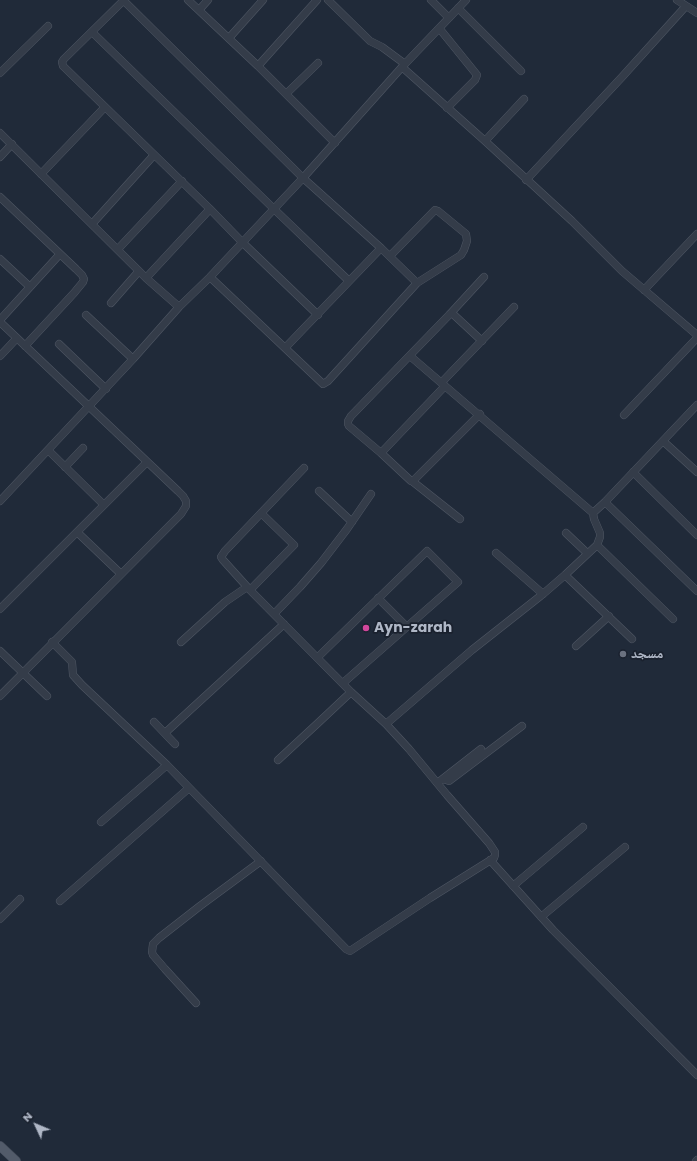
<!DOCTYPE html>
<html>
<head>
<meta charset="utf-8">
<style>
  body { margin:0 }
  #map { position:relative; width:697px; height:1161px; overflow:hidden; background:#202a39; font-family:Poppins,sans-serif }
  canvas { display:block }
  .north { position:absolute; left:16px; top:1105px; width:40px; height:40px; -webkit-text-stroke:3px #1a212e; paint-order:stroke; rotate:314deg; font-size:11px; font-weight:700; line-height:16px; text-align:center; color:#afb7c6 }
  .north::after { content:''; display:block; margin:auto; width:14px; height:18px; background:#afb7c6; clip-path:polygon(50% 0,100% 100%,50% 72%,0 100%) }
</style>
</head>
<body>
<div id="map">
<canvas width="697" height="1161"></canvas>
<div class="north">N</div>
</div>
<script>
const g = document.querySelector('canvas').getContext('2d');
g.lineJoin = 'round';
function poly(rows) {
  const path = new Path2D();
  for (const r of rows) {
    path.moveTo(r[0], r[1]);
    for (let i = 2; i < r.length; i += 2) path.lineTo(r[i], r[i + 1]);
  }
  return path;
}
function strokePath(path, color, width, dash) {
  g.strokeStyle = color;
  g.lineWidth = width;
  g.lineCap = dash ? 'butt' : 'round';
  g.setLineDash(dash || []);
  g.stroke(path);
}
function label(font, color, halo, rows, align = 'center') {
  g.font = font + ' Poppins,"Noto Naskh Arabic",sans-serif';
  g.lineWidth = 3.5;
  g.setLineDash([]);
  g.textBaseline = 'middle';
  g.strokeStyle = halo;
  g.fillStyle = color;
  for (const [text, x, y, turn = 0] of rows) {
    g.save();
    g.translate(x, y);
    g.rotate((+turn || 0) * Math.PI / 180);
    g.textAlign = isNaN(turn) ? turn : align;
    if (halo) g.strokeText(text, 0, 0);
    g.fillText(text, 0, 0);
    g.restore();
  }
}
const minor = poly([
  [123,0,303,178,381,248,417,283,328,381,323,384,210,277],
  [124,0,64,59,62,62,63,66,210,209,242,242,318,315],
  [188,0,258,66,335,143],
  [328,0,370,41,382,47,405,64],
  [431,0,449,18],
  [466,0,402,67,485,141,572,221,622,271,697,335],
  [677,0,697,13],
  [458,8,521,71],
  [199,10,208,0],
  [439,28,477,75,475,80,447,108],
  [92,32,274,209,349,281],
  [229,38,263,0],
  [258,66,317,0],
  [0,73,48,26],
  [286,94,318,63],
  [0,133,146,278,179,307],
  [485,141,524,99],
  [0,157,12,144],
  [41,174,105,107],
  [526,180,622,77,686,6],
  [0,197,76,269,82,275,84,279,83,282,74,293,25,346],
  [92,224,154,155],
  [118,249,182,181],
  [390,256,435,210,438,211,466,234,467,241,464,250,461,255,417,283],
  [0,259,30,287],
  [146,278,210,209],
  [644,290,697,234],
  [111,303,139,271],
  [450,314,453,314,454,315,482,341],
  [86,315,133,359],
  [0,320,60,254],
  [0,322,178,491,183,496,186,501,186,506,181,514,0,696],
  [59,344,106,389],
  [285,348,381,248],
  [0,356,17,338],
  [442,382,514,307],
  [445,386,381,453,349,426,348,424,348,421,351,416,450,314,484,277],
  [624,415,697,338],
  [663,441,697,472],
  [48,450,104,505],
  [381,453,411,481,413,481,480,414],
  [65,467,83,448],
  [633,472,697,535],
  [412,481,460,519],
  [319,491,352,522],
  [0,501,133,359,179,307,210,277,303,178,402,67],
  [605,502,697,591],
  [593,513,605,502,697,405],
  [77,532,121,574],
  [566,533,587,553],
  [597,545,673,619],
  [496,553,543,594],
  [565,575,632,639],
  [250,590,294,545,261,513],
  [378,598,407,627],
  [0,609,147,462],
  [274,614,300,587,321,563,347,529,371,494],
  [52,642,72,662,73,675,82,685,167,765],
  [181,642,225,602,247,587],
  [576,646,609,616],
  [0,651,47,696],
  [318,657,427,551,458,582,343,683],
  [154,722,175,744],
  [386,724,472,650,543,594,565,575,597,545,600,537,600,533,594,519,593,513,410,356],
  [165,733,284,624],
  [278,760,318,723,351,692],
  [443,779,449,781,522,726],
  [440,781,481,749],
  [101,822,167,765,346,949,350,951,430,898,494,858,495,855,495,852,489,843,447,795,409,749,386,724,351,692,250,590,223,560,221,557,225,551,304,468],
  [490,860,553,930,697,1075],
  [513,886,583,827],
  [60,901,189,788],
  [541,917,625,847],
  [0,919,20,899],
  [196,1003,165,969,153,955,152,952,153,944,159,938,200,906,261,861],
  [696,1161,697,1160]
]);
const major = poly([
  [0,1146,16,1161]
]);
strokePath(minor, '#4f5764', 8);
strokePath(major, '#3d4553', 10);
strokePath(minor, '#343c49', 7);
strokePath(major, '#525b6a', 9);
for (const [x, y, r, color] of [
  [366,628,4,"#d1479c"],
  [623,654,4,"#6b7280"]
]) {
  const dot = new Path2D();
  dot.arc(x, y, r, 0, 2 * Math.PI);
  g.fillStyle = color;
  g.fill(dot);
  strokePath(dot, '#1a212e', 1.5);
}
label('bold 14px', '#afb7c6', '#1a212e', [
  ["Ayn-zarah",374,628],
  ["مسجد",631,654]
], 'left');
</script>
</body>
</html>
